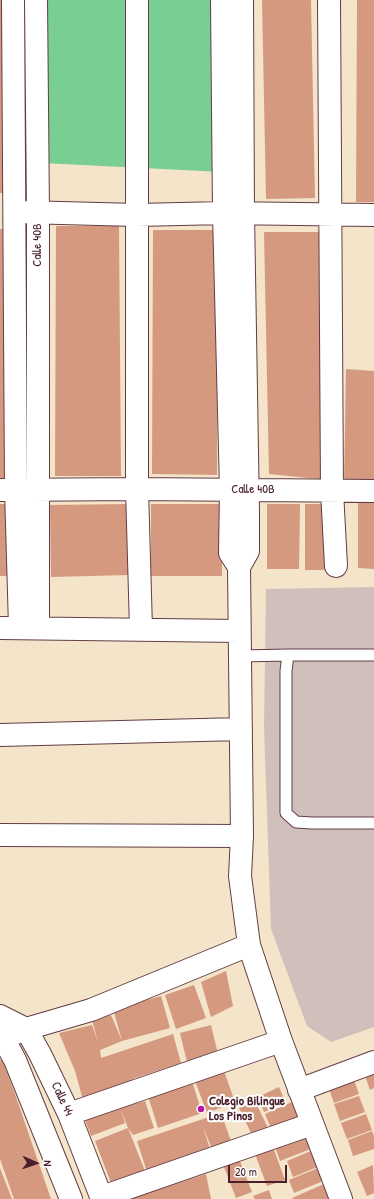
<!DOCTYPE html>
<html>
<head>
<meta charset="utf-8">
<style>
  body { margin:0 }
  #map { position:relative; width:374px; height:1199px; overflow:hidden; background:#f3e4ca; font-family:"Patrick Hand",sans-serif }
  canvas { display:block }
  .north { position:absolute; left:16px; top:1143px; width:40px; height:40px; -webkit-text-stroke:3px #fff; paint-order:stroke; rotate:92deg; font-size:11px; font-weight:700; line-height:16px; text-align:center; color:#4a1f2b }
  .north::after { content:''; display:block; margin:auto; width:14px; height:18px; background:#4a1f2b; clip-path:polygon(50% 0,100% 100%,50% 72%,0 100%) }
  .scale { position:absolute; left:228px; top:1165px; width:59px; height:18px; box-sizing:border-box; border:2px solid #4a1f2b; border-top:0; padding-left:5px; font-size:12px; line-height:14px; white-space:nowrap; color:#4a1f2b; -webkit-text-stroke:3px #fff; paint-order:stroke }
</style>
</head>
<body>
<div id="map">
<canvas width="374" height="1199"></canvas>
<div class="north">N</div>
<div class="scale">20 m</div>
</div>
<script>
const g = document.querySelector('canvas').getContext('2d');
g.lineJoin = 'round';
function paint(path, color) {
  g.fillStyle = color;
  g.fill(path, 'evenodd');
}
function poly(rows) {
  const path = new Path2D();
  for (const r of rows) {
    path.moveTo(r[0], r[1]);
    for (let i = 2; i < r.length; i += 2) path.lineTo(r[i], r[i + 1]);
  }
  return path;
}
function strokePath(path, color, width, dash) {
  g.strokeStyle = color;
  g.lineWidth = width;
  g.lineCap = dash ? 'butt' : 'round';
  g.setLineDash(dash || []);
  g.stroke(path);
}
function label(font, color, halo, rows, align = 'center') {
  g.font = font + ' "Patrick Hand",sans-serif';
  g.lineWidth = 4;
  g.setLineDash([]);
  g.textBaseline = 'middle';
  g.strokeStyle = halo;
  g.fillStyle = color;
  for (const [text, x, y, turn = 0] of rows) {
    g.save();
    g.translate(x, y);
    g.rotate((+turn || 0) * Math.PI / 180);
    g.textAlign = isNaN(turn) ? turn : align;
    if (halo) g.strokeText(text, 0, 0);
    g.fillText(text, 0, 0);
    g.restore();
  }
}
paint(poly([
  [374,587,374,1027,331,1042,307,1026,271,929,264,726,266,589]
]), '#d0c0bc');
paint(poly([
  [42,0,218,0,222,172,43,163]
]), '#78ce93');
paint(poly([
  [0,0,6,0,5,193,0,193],
  [262,0,311,0,315,198,266,199],
  [357,0,374,0,374,202,356,202],
  [56,226,119,226,121,476,55,476],
  [0,229,6,229,4,480,0,480],
  [153,230,218,230,217,475,152,474],
  [264,232,319,232,326,368,328,480,269,474],
  [346,369,374,371,374,486,344,486],
  [358,502,374,503,374,569,358,568],
  [0,504,15,504,13,576,0,576],
  [128,504,129,575,51,577,50,505],
  [151,504,222,504,222,576,151,576],
  [267,504,300,504,299,569,267,569],
  [305,504,325,504,324,570,305,570],
  [226,971,233,1006,211,1017,201,982],
  [194,985,206,1018,176,1029,165,995],
  [161,996,170,1028,122,1041,113,1009],
  [111,1015,122,1041,100,1050,101,1058,173,1034,181,1063,132,1079,134,1084,83,1100,75,1071,59,1033,92,1025,98,1042,92,1020],
  [211,1025,218,1054,187,1062,180,1033],
  [2,1059,14,1091,51,1199,14,1199,0,1159,0,1060],
  [374,1070,374,1088,370,1090,364,1073],
  [224,1071,235,1102,207,1113,195,1081],
  [353,1077,359,1094,334,1103,328,1086],
  [192,1081,202,1113,158,1128,148,1096],
  [279,1087,286,1103,264,1112,258,1097],
  [359,1096,365,1112,340,1121,334,1104],
  [145,1101,154,1128,133,1135,128,1128,121,1110,125,1123,91,1136,84,1117],
  [255,1101,269,1130,253,1137,239,1108],
  [294,1101,302,1120,273,1133,265,1114],
  [221,1113,231,1141,212,1149,203,1127,210,1149,147,1172,137,1141],
  [366,1114,372,1130,347,1139,341,1123],
  [128,1128,147,1176,113,1188,95,1141],
  [306,1131,313,1148,280,1161,274,1144],
  [372,1131,374,1136,374,1149,353,1156,348,1140],
  [273,1147,285,1180,267,1186,255,1154],
  [313,1150,320,1166,293,1177,287,1161],
  [238,1156,252,1192,236,1198,222,1162],
  [373,1165,374,1193,367,1196,357,1172],
  [0,1168,12,1199,0,1199],
  [318,1168,323,1181,294,1193,289,1180],
  [206,1174,211,1199,130,1199],
  [324,1184,331,1199,293,1199,292,1198],
  [269,1190,272,1199,255,1199,253,1196]
]), '#d59980');
const lane = poly([
  [288,655,286,671,286,813,296,822,312,823,374,823],
  [240,656,288,655,374,655]
]);
const street = poly([
  [13,0,16,490,20,627],
  [36,0,38,212,38,628],
  [137,0,137,489,141,629],
  [222,0,224,213,231,490,230,553,239,567],
  [242,0,243,213,248,512,248,551,239,567,242,836,240,876,249,945,281,1041,341,1199],
  [329,0,332,491,336,566],
  [23,212,137,215,224,213,374,215],
  [0,490,137,489,374,491],
  [0,628,239,631],
  [0,735,241,729],
  [0,835,242,836],
  [0,1016,26,1029,40,1054,69,1114,102,1199],
  [1,1024,3,1038,15,1060,71,1199],
  [3,1038,26,1029,91,1010,249,945],
  [299,1090,374,1062],
  [69,1114,281,1041],
  [102,1197,312,1124]
]);
strokePath(lane, '#633d43', 13);
strokePath(street, '#633d43', 24);
strokePath(lane, '#fff', 11);
strokePath(street, '#fff', 22);
for (const [x, y, r, color] of [
  [201,1109,4,"#b5179e"]
]) {
  const dot = new Path2D();
  dot.arc(x, y, r, 0, 2 * Math.PI);
  g.fillStyle = color;
  g.fill(dot);
  strokePath(dot, '#fff', 1.5);
}
label('13px', '#4a1f2b', '#fff', [
  ["Calle 40B",38,245,-90],
  ["Calle 40B",253,490],
  ["Calle 44",62,1099,65]
]);
label('bold 13px', '#4a1f2b', '#fff', [
  ["Colegio Bilingue",209,1102],
  ["Los Pinos",209,1117]
], 'left');
</script>
</body>
</html>
